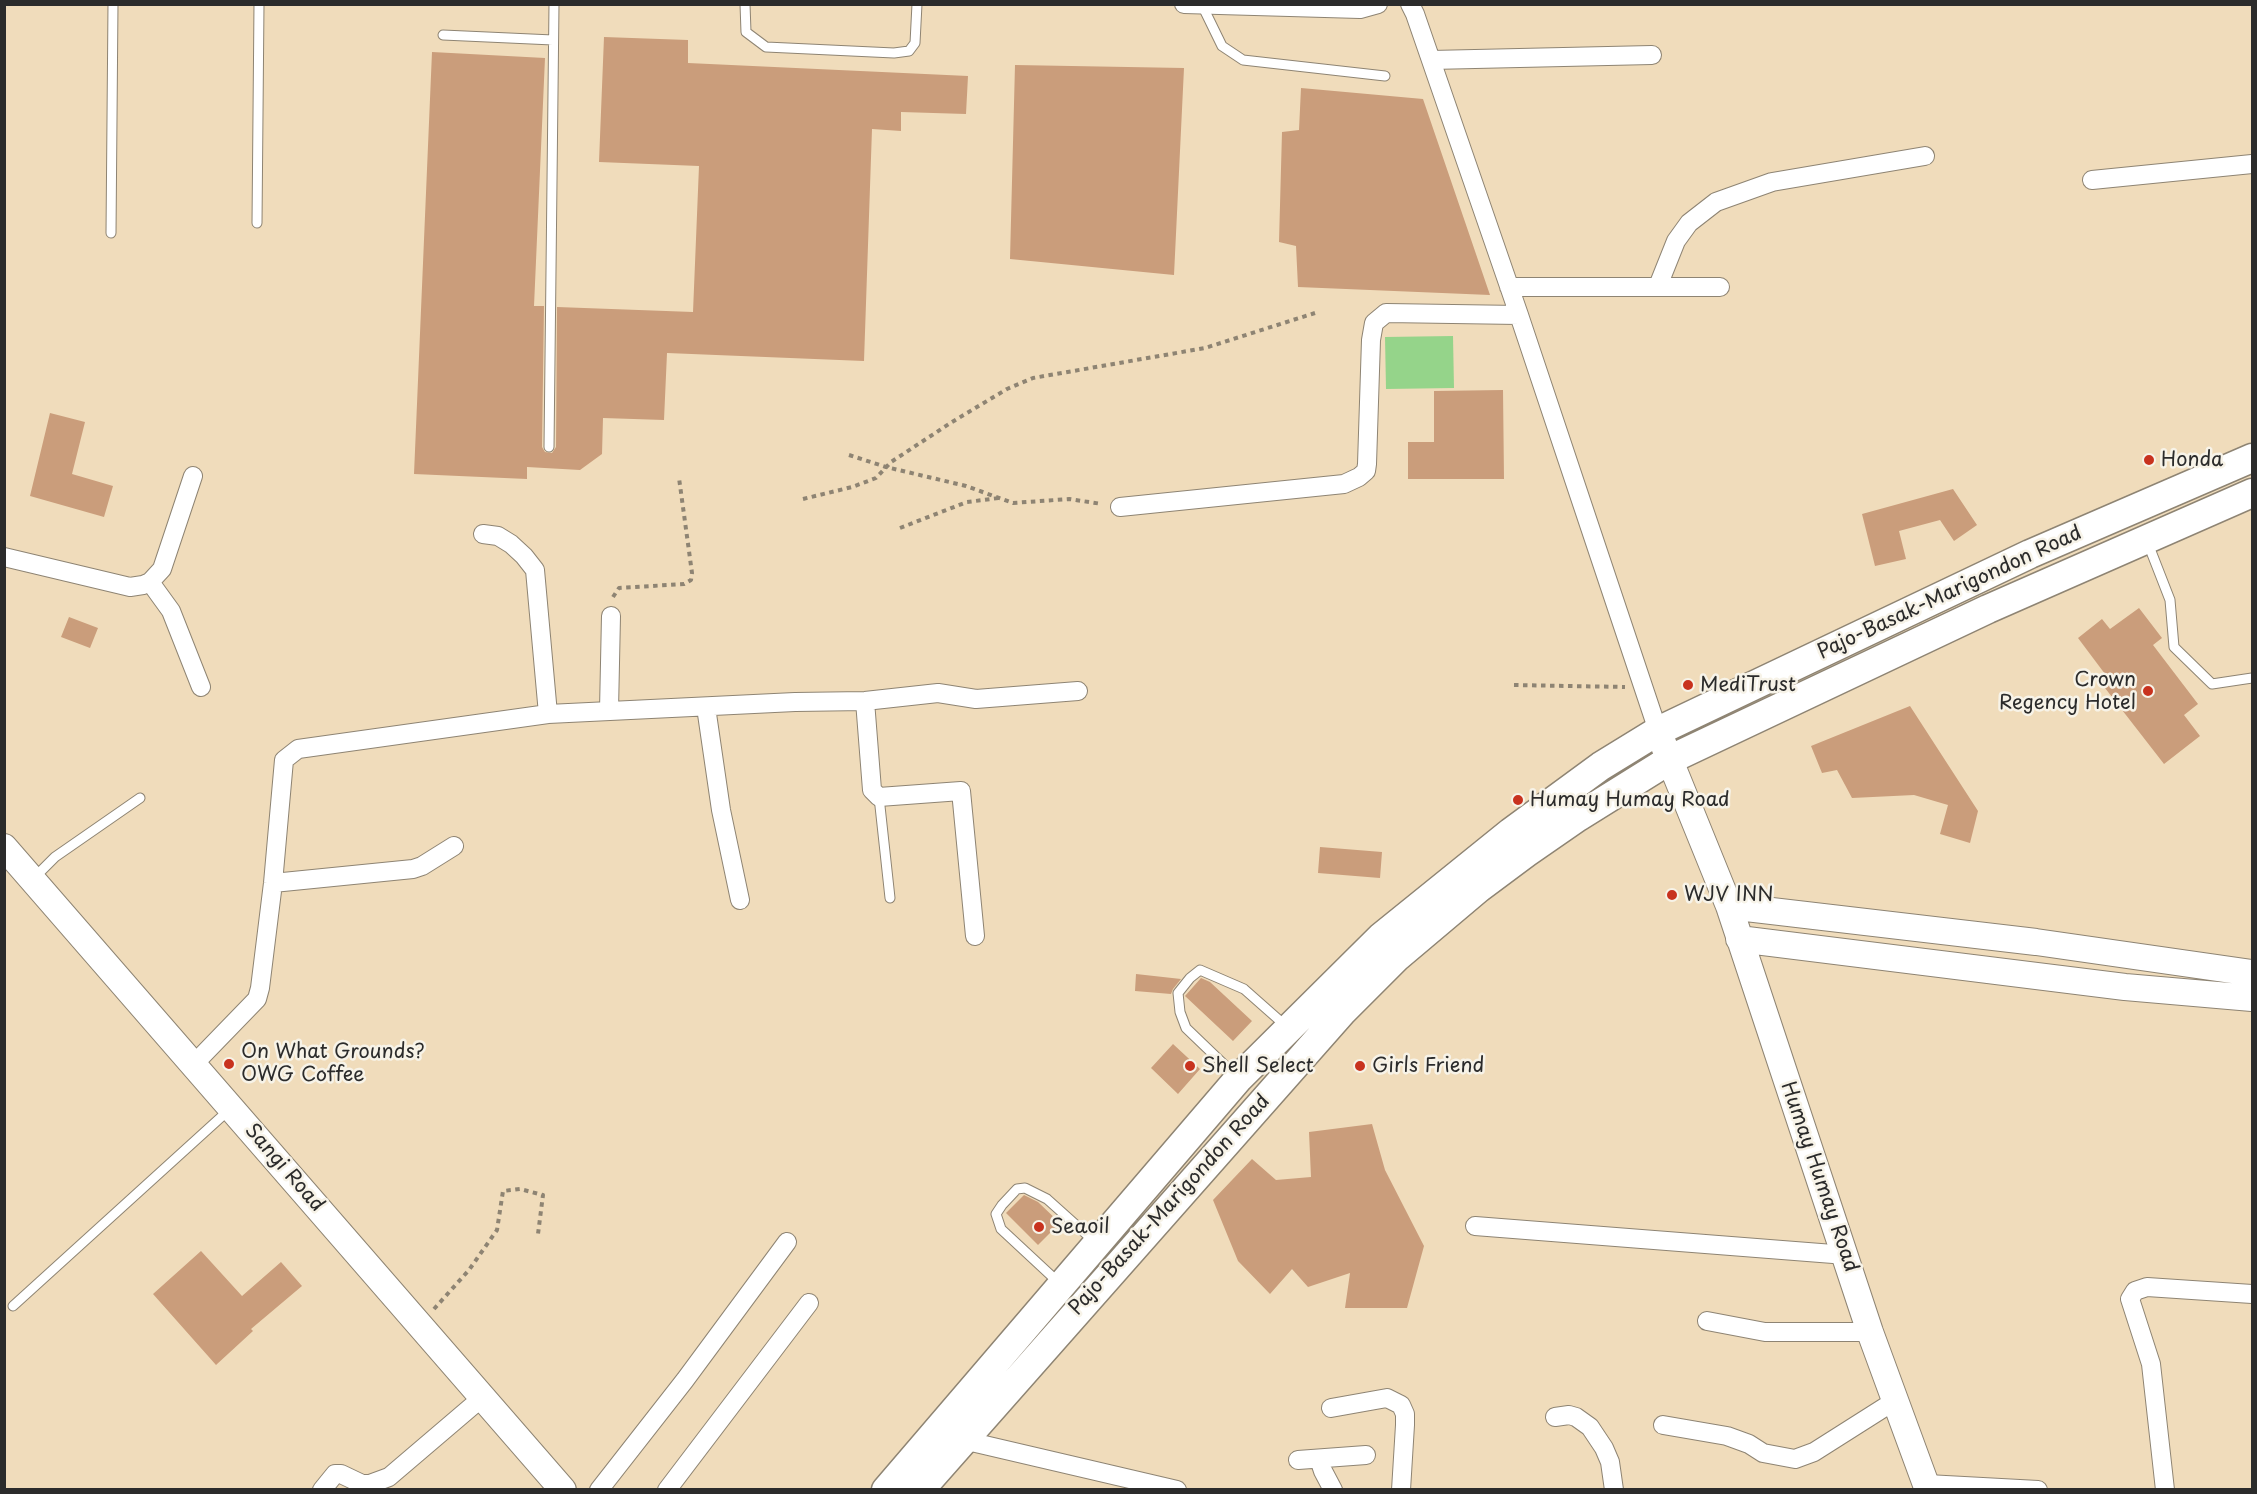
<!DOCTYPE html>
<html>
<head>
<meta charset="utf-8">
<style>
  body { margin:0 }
  #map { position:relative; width:2257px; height:1494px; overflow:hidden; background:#f0dcbb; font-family:"Playpen Sans",sans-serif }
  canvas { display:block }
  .frame { position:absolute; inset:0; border:6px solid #2b2b2b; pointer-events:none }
</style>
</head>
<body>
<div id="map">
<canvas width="2257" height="1494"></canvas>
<div class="frame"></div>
</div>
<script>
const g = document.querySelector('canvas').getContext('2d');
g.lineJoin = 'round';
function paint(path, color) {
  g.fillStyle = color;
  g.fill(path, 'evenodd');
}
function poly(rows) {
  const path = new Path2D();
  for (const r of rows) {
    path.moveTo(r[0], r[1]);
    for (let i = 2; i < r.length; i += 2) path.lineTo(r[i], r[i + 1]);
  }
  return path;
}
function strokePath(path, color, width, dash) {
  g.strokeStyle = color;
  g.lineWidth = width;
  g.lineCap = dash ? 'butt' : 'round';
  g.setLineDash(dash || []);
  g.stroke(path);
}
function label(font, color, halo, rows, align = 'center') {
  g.font = font + ' "Playpen Sans",sans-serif';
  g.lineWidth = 5;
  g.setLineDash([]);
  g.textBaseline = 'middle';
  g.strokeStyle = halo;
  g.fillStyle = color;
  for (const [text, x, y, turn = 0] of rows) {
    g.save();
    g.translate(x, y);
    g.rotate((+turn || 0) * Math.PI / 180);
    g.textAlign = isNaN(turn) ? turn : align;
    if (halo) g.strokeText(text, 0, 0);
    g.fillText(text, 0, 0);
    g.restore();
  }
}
paint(poly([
  [1453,336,1454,388,1386,389,1385,337]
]), '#95d48a');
paint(poly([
  [604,37,688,40,688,63,968,76,966,114,901,112,901,131,872,129,864,361,667,353,664,420,603,418,602,454,580,470,527,467,527,479,414,474,432,52,545,58,534,306,544,306,542,447,545,452,552,453,556,447,557,307,693,312,699,166,599,162],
  [1015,65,1184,68,1174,275,1010,259],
  [1301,88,1423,99,1490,295,1298,287,1296,246,1279,242,1282,132,1299,130],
  [1503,390,1504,479,1408,479,1408,442,1434,442,1434,391],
  [50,413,85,422,72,474,113,486,104,517,30,496],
  [1953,489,1977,525,1954,541,1940,520,1899,531,1906,559,1875,566,1862,514],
  [2139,608,2162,638,2153,645,2198,704,2184,715,2200,736,2164,764,2098,679,2105,674,2078,638,2102,619,2110,629],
  [69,617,98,628,90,648,61,637],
  [1910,706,1978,811,1970,843,1940,834,1948,805,1914,795,1852,798,1837,770,1822,773,1811,746],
  [1320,847,1382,852,1380,878,1318,873],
  [1136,974,1181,979,1173,989,1171,994,1135,991],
  [1201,978,1210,982,1252,1021,1233,1041,1185,996],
  [1173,1044,1200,1069,1178,1094,1151,1068],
  [1372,1124,1385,1170,1424,1246,1407,1308,1345,1308,1350,1273,1308,1287,1292,1269,1270,1294,1238,1261,1213,1200,1252,1159,1276,1180,1311,1177,1309,1132],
  [1024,1195,1038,1202,1060,1223,1038,1245,1006,1213],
  [201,1251,242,1296,281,1262,302,1286,251,1329,253,1331,216,1365,153,1294]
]), '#ca9d7b');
const lane = poly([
  [745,4,746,32,766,47,894,53,909,51,915,43,917,4],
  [1202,5,1222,46,1243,60,1385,76],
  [443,35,553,40],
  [257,223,259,4],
  [111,233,113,4],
  [549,447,554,4],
  [2147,541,2170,600,2174,647,2212,684,2252,678],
  [879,797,890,898],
  [34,878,55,857,140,798],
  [1237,1077,1186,1028,1180,1012,1178,993,1190,978,1200,970,1244,989,1287,1027],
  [1058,1282,1001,1229,996,1214,1002,1205,1017,1189,1025,1188,1047,1199,1095,1242],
  [13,1306,230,1109]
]);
const street = poly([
  [1184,4,1360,9,1378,4],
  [1410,4,1415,14,1519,315,1658,731],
  [1431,60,1652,55],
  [2092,180,2252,164],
  [1658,286,1676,241,1689,223,1716,202,1772,182,1925,156],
  [1509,287,1720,287],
  [1120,507,1344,484,1359,477,1366,471,1367,464,1371,340,1374,323,1386,313,1519,315],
  [483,534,498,536,511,544,524,556,535,570,548,714],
  [4,557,130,587,143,585,150,582,162,569,193,476],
  [150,582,171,611,201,687],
  [865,701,872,790,879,797,961,791,975,936],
  [706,707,721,810,740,900],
  [609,710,611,616],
  [273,883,413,869,422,866,454,846],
  [194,1064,257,999,260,988,273,883,284,760,298,749,548,714,795,702,865,701,938,693,976,699,1078,691],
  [1475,1226,1846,1255],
  [1707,1321,1765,1332,1870,1332],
  [1331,1408,1387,1398,1401,1405,1405,1414,1405,1425,1401,1490],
  [1555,1417,1569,1415,1576,1417,1590,1427,1604,1448,1610,1462,1614,1490],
  [1663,1425,1727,1436,1749,1444,1763,1453,1795,1459,1814,1452,1896,1400],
  [963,1440,1177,1490],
  [1319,1459,1323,1471,1333,1490],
  [1298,1460,1366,1455],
  [1927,1484,2038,1490],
  [322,1490,335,1474,341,1474,362,1484,370,1484,389,1477,484,1396],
  [599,1490,685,1380,787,1242],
  [667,1490,809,1303],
  [2165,1490,2151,1364,2130,1299,2135,1291,2147,1287,2252,1294]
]);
const secondary = poly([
  [1658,731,1729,906,1870,1332,1928,1490],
  [4,847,563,1490],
  [1729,906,2036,942,2252,973],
  [1739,939,2125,987,2252,998]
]);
const primary = poly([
  [886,1490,1239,1078,1381,937,1511,832,1601,766,1658,731,2030,554,2252,458],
  [920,1490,1343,1011,1396,958,1479,888,1526,853,1578,817,1671,759,1988,609,2252,493]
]);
strokePath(lane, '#8e8473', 11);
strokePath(street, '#8e8473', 20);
strokePath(secondary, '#8e8473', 28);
strokePath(primary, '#8e8473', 31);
strokePath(poly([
  [849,455,886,467,966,486,1013,503,1069,499,1102,504],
  [803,499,852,487,876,478,891,462,952,422,1007,389,1033,378,1205,348,1315,313],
  [900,528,967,502,999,498],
  [613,597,619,588,684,584,691,580,692,573,679,478],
  [1514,685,1625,687],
  [434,1309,469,1270,497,1230,503,1191,520,1189,543,1195,538,1234]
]), '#8e8473', 4, [4.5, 4.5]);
strokePath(lane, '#fff', 9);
strokePath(street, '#fff', 18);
strokePath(secondary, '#fff', 26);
strokePath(primary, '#fff', 28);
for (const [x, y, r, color] of [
  [2149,460,6,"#c8321e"],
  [1688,685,6,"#c8321e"],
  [2148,691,6,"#c8321e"],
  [1518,800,6,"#c8321e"],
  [1672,895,6,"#c8321e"],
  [229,1064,6,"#c8321e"],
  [1190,1066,6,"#c8321e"],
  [1360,1066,6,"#c8321e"],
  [1039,1227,6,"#c8321e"]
]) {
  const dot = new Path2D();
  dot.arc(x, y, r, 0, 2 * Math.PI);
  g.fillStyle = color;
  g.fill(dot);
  strokePath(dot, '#f7f3e8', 2);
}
label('20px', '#2b2b2b', '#f7f3e8', [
  ["Honda",2161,460],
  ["Crown",2136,680,"right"],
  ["Regency Hotel",2136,703,"right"],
  ["MediTrust",1700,685],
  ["Humay Humay Road",1530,800],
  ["WJV INN",1684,895],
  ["On What Grounds?",241,1052],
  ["OWG Coffee",241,1075],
  ["Shell Select",1202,1066],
  ["Girls Friend",1372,1066],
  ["Seaoil",1051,1227]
], 'left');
label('20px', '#2b2b2b', '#f7f3e8', [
  ["Pajo-Basak-Marigondon Road",1950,593,-25],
  ["Sangi Road",284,1168,49],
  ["Humay Humay Road",1819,1177,71],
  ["Pajo-Basak-Marigondon Road",1170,1205,-48]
]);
</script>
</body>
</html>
